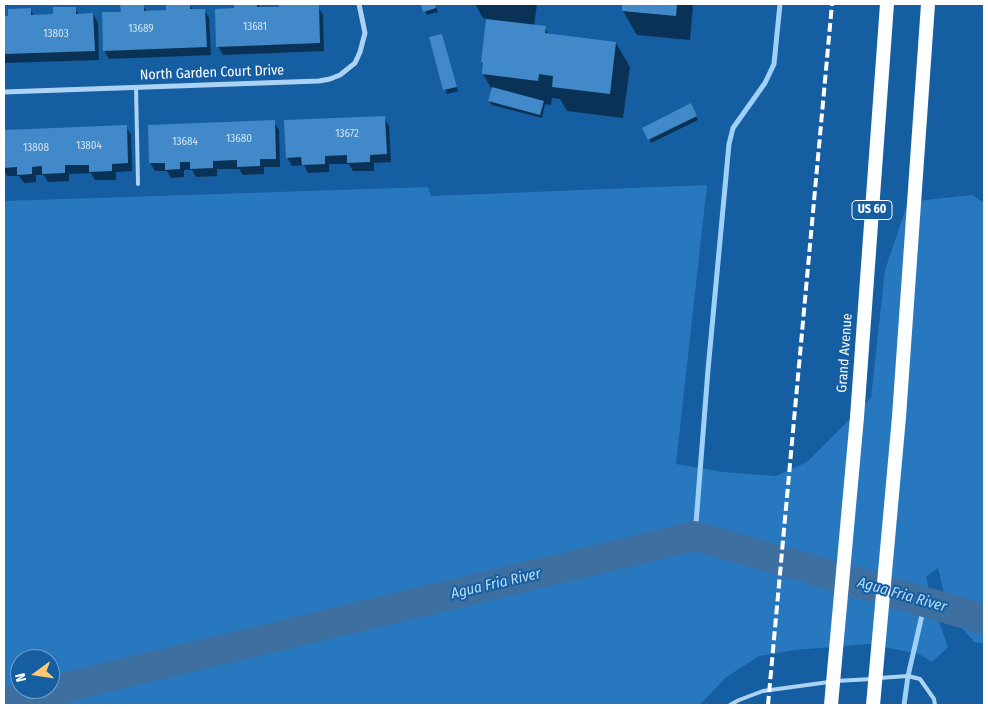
<!DOCTYPE html>
<html>
<head>
<meta charset="utf-8">
<style>
  body { margin:0 }
  #map { position:relative; width:988px; height:709px; overflow:hidden; background:#145ea1; font-family:"Fira Sans Condensed",sans-serif }
  canvas { display:block }
  .frame { position:absolute; inset:0; border:5px solid #fff; pointer-events:none }
  .north { position:absolute; left:10px; top:649px; width:50px; height:50px; box-sizing:border-box; background:#145ea1; border:1px solid #729ec7; border-radius:50%; rotate:256deg; font-size:14px; font-weight:700; line-height:20px; text-align:center; color:#fff }
  .north::after { content:''; display:block; margin:auto; width:18px; height:22px; background:#ffc970; clip-path:polygon(50% 0,100% 100%,50% 72%,0 100%) }
</style>
</head>
<body>
<div id="map">
<canvas width="988" height="709"></canvas>
<div class="frame"></div>
<div class="north">N</div>
</div>
<script>
const g = document.querySelector('canvas').getContext('2d');
g.lineJoin = 'round';
function paint(path, color) {
  g.fillStyle = color;
  g.fill(path, 'evenodd');
}
function poly(rows) {
  const path = new Path2D();
  for (const r of rows) {
    path.moveTo(r[0], r[1]);
    for (let i = 2; i < r.length; i += 2) path.lineTo(r[i], r[i + 1]);
  }
  return path;
}
function strokePath(path, color, width, dash) {
  g.strokeStyle = color;
  g.lineWidth = width;
  g.lineCap = dash ? 'butt' : 'round';
  g.setLineDash(dash || []);
  g.stroke(path);
}
function label(font, color, halo, rows, align = 'center') {
  g.font = font + ' "Fira Sans Condensed",sans-serif';
  g.lineWidth = 4;
  g.setLineDash([]);
  g.textBaseline = 'middle';
  g.strokeStyle = halo;
  g.fillStyle = color;
  for (const [text, x, y, turn = 0] of rows) {
    g.save();
    g.translate(x, y);
    g.rotate((+turn || 0) * Math.PI / 180);
    g.textAlign = isNaN(turn) ? turn : align;
    if (halo) g.strokeText(text, 0, 0);
    g.fillText(text, 0, 0);
    g.restore();
  }
}
paint(poly([
  [707,185,676,464,723,472,776,476,807,462,871,398,885,270,908,202,972,195,984,203,984,644,974,642,949,613,938,568,926,577,932,602,948,647,932,662,919,654,869,644,795,650,759,656,725,678,700,705,4,705,4,201,428,187,431,196],
  [20,659,50,659,50,689,20,689]
]), '#2778bf');
paint(poly([
  [167,4,189,4,193,10,204,10,209,18,211,55,109,59,104,50,122,13,143,5,147,12,167,11],
  [235,4,258,4,260,8,281,8,280,4,304,4,306,7,318,7,323,15,324,51,223,55,218,46,235,9],
  [422,4,435,4,438,12,427,15],
  [475,4,537,4,534,26,545,28,549,35,616,43,630,67,623,118,567,111,560,99,552,98,551,105,545,104,542,118,492,105,489,101,492,90,483,74,484,65,482,61,487,19,483,18],
  [624,4,693,4,690,40,637,35,623,11],
  [75,8,79,15,93,14,98,23,99,60,4,63,4,17,10,17,30,9,34,16,54,16],
  [442,35,458,91,447,94,430,38],
  [691,105,698,120,651,143,644,128],
  [384,118,389,126,391,162,374,163,374,171,353,171,349,164,329,164,329,172,308,173,304,165,292,166,287,157],
  [274,122,279,130,280,167,264,167,264,174,243,175,239,169,217,169,217,176,196,177,192,170,184,170,184,177,171,178,167,171,155,171,150,163],
  [126,127,131,135,132,171,116,172,116,180,95,180,91,173,69,174,69,181,48,182,44,175,36,175,36,182,24,183,19,176,7,176,4,170,4,131]
]), '#0007');
strokePath(poly([
  [695,536,708,370,729,144,733,128,765,83,774,64,780,4],
  [904,705,908,676,925,602]
]), '#9fd0f7', 5);
strokePath(poly([
  [4,702,695,536,984,619]
]), '#3d70a0', 30);
paint(poly([
  [142,4,144,4,144,11,166,10,166,4,190,4,190,9,205,9,207,47,103,51,102,12,121,12,120,5],
  [234,4,257,4,257,7,279,7,279,4,319,5,320,43,216,47,215,9,234,8],
  [421,4,435,4,436,8,423,12],
  [622,4,677,4,676,16,622,11],
  [53,7,76,7,76,14,93,13,95,51,4,54,4,16,8,16,8,9,31,8,31,15,53,14],
  [486,19,546,26,545,33,616,42,610,94,552,87,553,76,539,74,538,81,482,74,483,62,481,62],
  [442,34,457,87,443,90,429,37],
  [492,87,544,101,540,115,488,101],
  [691,103,697,116,648,140,642,128],
  [385,116,387,154,370,155,370,162,347,163,347,155,325,156,325,164,302,165,301,157,286,158,284,120],
  [275,120,276,159,260,159,260,166,237,167,237,160,213,161,213,168,190,169,190,162,180,162,180,169,165,170,165,163,149,163,148,125],
  [127,125,128,163,112,164,112,171,89,172,89,165,65,165,65,173,42,174,42,166,32,167,32,174,17,175,17,167,4,168,4,130]
]), '#4189c8');
strokePath(poly([
  [136,87,138,184],
  [879,678,908,676,920,679,934,699,935,705],
  [836,681,872,679],
  [730,705,739,700,763,691,829,682]
]), '#add3f4', 4);
strokePath(poly([
  [4,92,319,81,330,79,340,75,355,63,360,52,365,33,359,4]
]), '#add3f4', 5);
strokePath(poly([
  [857,417,887,4],
  [899,417,928,4]
]), '#fcfeff', 14);
strokePath(poly([
  [768,705,832,4]
]), '#fff', 4, [9, 4]);
strokePath(poly([
  [831,705,857,417],
  [873,705,899,417]
]), '#fcfeff', 14);
label('11px', '#d0e2f1', null, [
  ["13681",255,27],
  ["13689",141,29],
  ["13803",56,34],
  ["13672",347,134],
  ["13680",239,139],
  ["13684",185,142],
  ["13804",89,146],
  ["13808",36,148]
]);
for (const [x, y, w] of [
  [872,210,40]
]) {
  const box = new Path2D();
  box.roundRect(x - w / 2, y - 9.5, w, 19, 4);
  g.fillStyle = '#145ea1';
  g.fill(box);
  strokePath(box, '#fff', 1);
}
label('bold 12px', '#fff', null, [
  ["US 60",872,210]
]);
label('14px', '#fff', '#145ea1', [
  ["North Garden Court Drive",212,73,-2],
  ["Grand Avenue",845,353,-86]
]);
label('italic 15px', '#baddfa', '#145ea1', [
  ["Agua Fria River",496,584,-13],
  ["Agua Fria River",902,595,16]
]);
</script>
</body>
</html>
